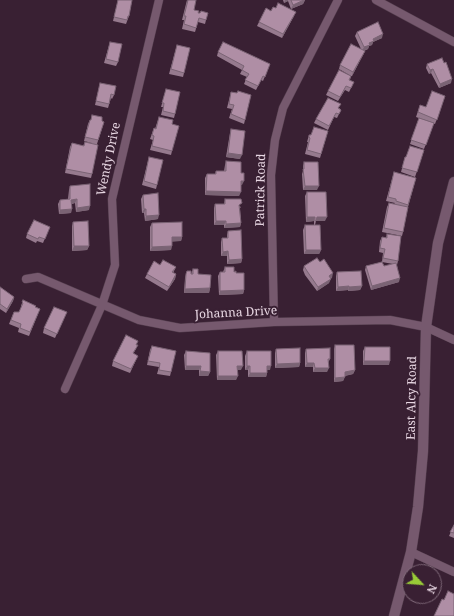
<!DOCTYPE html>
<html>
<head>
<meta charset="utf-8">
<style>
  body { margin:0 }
  #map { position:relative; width:454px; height:616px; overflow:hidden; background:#392033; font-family:"Noto Serif",serif }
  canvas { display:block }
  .north { position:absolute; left:402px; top:564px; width:40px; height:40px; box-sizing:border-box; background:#392033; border:1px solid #7f6979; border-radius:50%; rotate:116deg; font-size:11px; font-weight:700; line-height:16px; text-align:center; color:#e7d6e2 }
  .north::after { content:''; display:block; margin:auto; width:14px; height:18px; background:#98cb37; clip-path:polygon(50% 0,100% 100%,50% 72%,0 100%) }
</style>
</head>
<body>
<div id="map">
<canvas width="454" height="616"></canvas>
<div class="north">N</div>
</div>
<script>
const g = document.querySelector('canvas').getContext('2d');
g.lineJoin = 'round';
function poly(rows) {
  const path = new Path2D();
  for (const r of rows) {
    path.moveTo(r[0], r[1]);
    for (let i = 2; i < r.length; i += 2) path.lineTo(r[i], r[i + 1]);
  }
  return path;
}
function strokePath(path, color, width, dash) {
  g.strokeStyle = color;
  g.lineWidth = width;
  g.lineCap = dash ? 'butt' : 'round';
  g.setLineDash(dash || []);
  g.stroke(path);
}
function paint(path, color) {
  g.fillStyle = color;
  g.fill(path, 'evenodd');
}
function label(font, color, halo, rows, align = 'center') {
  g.font = font + ' "Noto Serif",serif';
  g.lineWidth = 4;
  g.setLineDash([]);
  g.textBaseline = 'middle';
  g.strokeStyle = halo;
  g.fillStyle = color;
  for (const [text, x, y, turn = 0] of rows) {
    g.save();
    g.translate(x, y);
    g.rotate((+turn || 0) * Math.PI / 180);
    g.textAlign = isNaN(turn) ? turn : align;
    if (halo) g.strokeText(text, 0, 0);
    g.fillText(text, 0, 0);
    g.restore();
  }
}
const minor = poly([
  [376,0,454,42],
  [26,279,38,277,139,320,180,328,274,322,390,320,426,327,454,340],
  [274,322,271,175,275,140,283,108,338,0],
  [65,389,102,305,115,265,112,199,159,0],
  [411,552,454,572]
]);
const tertiary = poly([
  [394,616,411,552,418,507,423,451,426,327,438,243,454,182]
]);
strokePath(minor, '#543e4e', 9);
strokePath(tertiary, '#543e4e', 11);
strokePath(minor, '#76596e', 8);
strokePath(tertiary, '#76596e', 10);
paint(poly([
  [118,0,132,0,129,16,126,24,113,21],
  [187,0,194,10,206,20,205,24,198,22,195,32,182,29,184,20,182,20],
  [283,0,305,0,303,4,291,9,288,1,284,3],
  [271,11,294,16,282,38,257,26,259,22],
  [357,32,382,38,373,42,372,45,369,46,368,49,364,51,365,51,363,55,352,76,351,76,350,80,352,86,349,92,345,90,338,101,326,95,328,91,351,76,339,69,340,65,361,49,355,36],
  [110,42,118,62,116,66,104,63],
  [177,45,184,73,183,77,169,74],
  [218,52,270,64,263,81,261,80,256,90,244,84,247,77,240,74,242,70,217,56],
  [427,64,451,83,439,88,431,73,429,74,426,68],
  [100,83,114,95,112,99,111,98,108,108,95,105],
  [166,89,175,114,174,118,161,115,163,107,161,107],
  [231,92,245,120,244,124,229,118,232,109,227,108],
  [445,96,435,124,416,117,420,105,426,107],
  [339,108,341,110,337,118,334,117,328,130,314,123,316,119],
  [92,115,102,121,104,122,97,144,92,174,91,178,65,173,70,147,72,143,83,146,85,142,92,143,84,141,88,124,90,120,91,120],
  [159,117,172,124,172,151,171,155,150,150,153,140,150,139,154,128,155,129],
  [419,118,434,123,424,149,410,144],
  [231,129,240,159,226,157,230,133],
  [328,131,320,158,305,154,308,142,307,142,309,135],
  [424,150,415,177,401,172,405,157,406,157],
  [149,157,157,185,156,189,142,185],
  [226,161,241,173,242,185,241,185,239,196,205,195,205,178,207,174,215,174,216,171,224,171,225,165],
  [304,162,317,190,303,190,302,174,303,171,303,166],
  [394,172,416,178,408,207,403,232,402,236,382,232,387,207,389,203,394,204,395,203,386,201],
  [70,186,89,210,76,212,75,203,72,204,71,213,59,214,58,204,60,200,68,199,69,190],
  [307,192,325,221,316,221,315,225,321,250,319,254,304,254,303,230,305,225,314,225,314,221,306,222,305,196],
  [143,195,158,219,145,221,144,213,142,213,141,199],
  [225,199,241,207,240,208,241,223,240,227,224,228,224,225,214,225,214,208,215,204,224,204],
  [73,222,89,246,87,250,72,251,72,226],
  [152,223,182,237,181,241,172,241,171,250,150,251,150,227],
  [48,231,43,243,37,241,36,243,26,238,27,234],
  [228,231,242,259,241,263,227,264,227,256,221,256,221,242,222,238,227,238,227,235],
  [387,234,398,261,397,265,399,282,371,290,365,270,366,266,382,262,383,253,379,252,380,241,382,237,386,238],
  [382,262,393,264,384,266],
  [160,265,176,267,173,273,176,274,175,279,167,291,145,278,147,274],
  [304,266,332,278,330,278,329,283,317,291,305,275,303,270],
  [225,267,234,272,244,290,243,294,219,295,218,276,220,272,223,272],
  [193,269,210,288,209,293,184,293,185,278,187,271,191,274],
  [337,272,362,286,360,290,348,291,348,290,336,291,336,276],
  [0,287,14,297,13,301,6,313,0,309],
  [23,300,40,309,29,336,18,332,19,328,9,324,14,312,19,312,22,307,21,306],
  [65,316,55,338,43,333,44,328],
  [137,345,136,349,133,354,136,360,130,373,112,366,113,361],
  [335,345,355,370,353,374,345,376,343,381,334,382,334,349],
  [152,346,171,372,170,376,157,374,159,367,147,365,150,350],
  [365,347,389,365,363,365,363,351],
  [276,349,300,363,299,367,275,368,275,353],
  [306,349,330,359,328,363,327,372,313,372,313,367,305,367,305,353],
  [186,351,210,372,208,376,199,376,199,370,185,370,184,355],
  [218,351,241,370,238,370,236,380,217,380,216,355],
  [247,351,270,370,267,370,267,373,266,377,248,377,248,370,245,370,245,356],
  [454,525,454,538,449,536]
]), '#967a8e');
paint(poly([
  [285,0,288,0,288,1,284,3],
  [305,0,303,4,291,9,293,5],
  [296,12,294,16,282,38,283,34],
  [383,34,382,38,373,42,372,45,369,46,368,49,362,51,364,47,373,39],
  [365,51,363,55,352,76,353,72],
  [433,69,431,73,429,74,430,70],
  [452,79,451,83,439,88,440,84],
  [228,153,242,155,240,159,226,157],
  [241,181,244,181,242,185,239,185],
  [305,186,319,186,317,190,303,190],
  [206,191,241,192,239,196,205,195],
  [77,199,75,203,70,204,71,200],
  [90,206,89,210,76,212,77,208],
  [72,209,71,213,59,214,60,210],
  [144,209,146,209,144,213,142,213],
  [159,215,158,219,145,221,146,216],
  [307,217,315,217,314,221,306,222],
  [317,217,327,217,325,221,315,221],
  [216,221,226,221,224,225,214,225],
  [241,223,240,227,224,228,226,224],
  [172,237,182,237,181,241,170,242],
  [74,246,89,246,87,250,72,251],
  [172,246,171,250,150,251,152,247],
  [306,250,321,250,319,254,304,254],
  [228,251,227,256,221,256,223,252],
  [242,259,241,263,227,264,229,260],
  [333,273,332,278,328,280,329,276],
  [176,274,175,279,167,291,169,287],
  [400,278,399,282,371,290,372,286],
  [331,279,329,283,317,291,318,287],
  [349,286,348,290,336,291,338,287],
  [362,286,360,290,348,291,349,287],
  [210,288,209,293,184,293,185,289],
  [244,290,243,294,219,295,220,291],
  [14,297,13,301,6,313,7,309],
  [364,361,390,361,389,365,363,365],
  [300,363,299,367,275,368,277,364],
  [307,363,314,363,313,367,305,367],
  [186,366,201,366,199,370,185,370],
  [237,366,243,366,241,370,236,370],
  [247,366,250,366,248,370,245,370],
  [267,366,271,366,270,370,266,370],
  [315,368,329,368,327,372,313,372],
  [355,370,353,374,343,376,345,372],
  [200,371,210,372,208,376,199,376],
  [250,373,267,373,266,377,248,377],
  [218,376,238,376,236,380,217,380],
  [345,377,343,381,334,382,335,378]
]), '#7a6374');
const building = poly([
  [118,0,132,0,129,16,128,16,127,20,114,17,118,0],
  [188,0,196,0,194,10,199,11,198,13,200,13,201,11,208,13,206,20,199,18,196,28,184,24,186,16,184,16,188,0],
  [291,0,304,0,293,5,291,0],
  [278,3,296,12,283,34,259,22,266,8,271,11,273,7,276,8,278,3],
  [378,22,383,34,373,39,374,41,369,43,370,45,364,47,357,32,378,22],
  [110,42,122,44,118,62,106,59,110,42],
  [223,42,270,64,265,77,263,76,258,86,245,80,249,74,242,70,244,66,218,52,223,42],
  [351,44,365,51,353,72,340,65,351,44],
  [177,45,190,48,184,73,171,69,177,45],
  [442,58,444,63,446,62,452,79,440,84,433,69,430,70,427,64,442,58],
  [339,70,351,76,349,80,354,82,351,88,346,86,340,97,328,91,339,70],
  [100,83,116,86,114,95,111,94,109,104,96,101,100,83],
  [166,89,180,92,175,114,163,111,164,103,162,103,166,89],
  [238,91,251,95,245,120,231,114,234,105,229,104,231,92,237,93,238,91],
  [432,91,445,96,437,120,418,112,420,105,426,107,432,91],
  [328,98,341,104,338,108,341,110,339,114,336,113,329,126,316,119,328,98],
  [92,115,102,117,102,121,104,122,98,140,85,137,90,120,91,120,92,115],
  [159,117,173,120,172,124,179,126,172,151,152,146,154,136,152,135,154,128,156,129,159,117],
  [419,118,434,123,426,145,411,140,419,118],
  [314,127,328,131,321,154,307,150,310,138,309,137,309,135,311,135,314,127],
  [231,129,245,131,242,155,228,153,231,129],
  [85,142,98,145,92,174,66,169,72,143,84,146,85,142],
  [410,146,424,150,417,172,402,168,405,157,406,157,410,146],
  [149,157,163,160,157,185,144,181,149,157],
  [226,161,241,162,241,173,244,173,244,181,241,181,241,192,206,191,207,174,216,174,216,171,226,171,226,161],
  [304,162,318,162,319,186,305,186,303,169,304,169,304,162],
  [394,172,416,178,408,205,396,201,396,199,388,197,394,172],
  [90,184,90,206,77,208,77,199,71,200,72,209,60,210,60,200,70,199,70,186,90,184],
  [307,192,326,192,327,217,317,217,316,221,315,221,315,217,307,217,307,192],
  [158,193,159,215,146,216,146,209,144,209,143,195,158,193],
  [225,199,241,199,242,203,239,205,241,223,226,224,226,221,216,221,215,204,225,204,225,199],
  [389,203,408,207,403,232,384,228,389,203],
  [34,220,50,227,45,239,39,237,38,239,27,234,34,220],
  [88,221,89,246,74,246,73,222,88,221],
  [182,222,182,237,172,237,172,246,152,247,152,223,182,222],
  [305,225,320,225,321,250,306,250,305,225],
  [241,230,242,259,229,260,228,251,223,252,222,238,228,238,228,231,241,230],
  [387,234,401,236,398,261,383,258,385,249,380,248,382,237,387,238,387,234],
  [317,258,320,262,324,259,333,273,329,276,331,279,318,287,307,271,304,266,317,258],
  [163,260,176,267,172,272,176,274,169,287,147,274,154,261,160,265,163,260],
  [382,262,384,266,396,263,400,278,372,286,366,266,382,262],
  [225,267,234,267,234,272,236,271,236,273,244,273,244,290,220,291,220,272,225,272,225,267],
  [193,269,198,269,198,274,211,275,210,288,185,289,186,274,187,271,191,271,191,274,193,274,193,269],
  [361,271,362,286,349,287,349,286,338,287,337,272,361,271],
  [0,287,14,297,7,309,0,304,0,287],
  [23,300,36,306,35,307,40,309,30,332,20,328,21,324,11,320,14,312,19,312,23,303,22,302,23,300],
  [54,307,67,312,57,334,44,328,54,307],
  [126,335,138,341,136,345,138,345,133,353,138,356,131,369,113,361,126,335],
  [335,345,354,345,355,370,345,372,345,377,335,378,335,345],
  [152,346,176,351,171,372,159,370,160,363,148,361,152,346],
  [365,347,390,347,390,361,364,361,365,347],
  [300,348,300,363,277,364,276,349,300,348],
  [330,348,330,359,328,359,329,368,315,368,314,363,307,363,306,349,330,348],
  [186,351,210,353,210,372,200,371,201,366,186,366,186,351],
  [218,351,242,351,243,366,237,366,238,376,218,376,218,351],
  [247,351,271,351,271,366,267,366,267,373,250,373,250,366,247,366,247,351],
  [454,525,454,533,450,532,454,525],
  [448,591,454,594,454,616,434,616,442,599,444,600,448,591]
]);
paint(building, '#af8ea5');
strokePath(building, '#7a6374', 1);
label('12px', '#e7d6e2', '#392033', [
  ["Wendy Drive",109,159,-78],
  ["Patrick Road",261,190,-89],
  ["Johanna Drive",236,313,-3],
  ["East Alcy Road",412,398,-89]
]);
</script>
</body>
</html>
